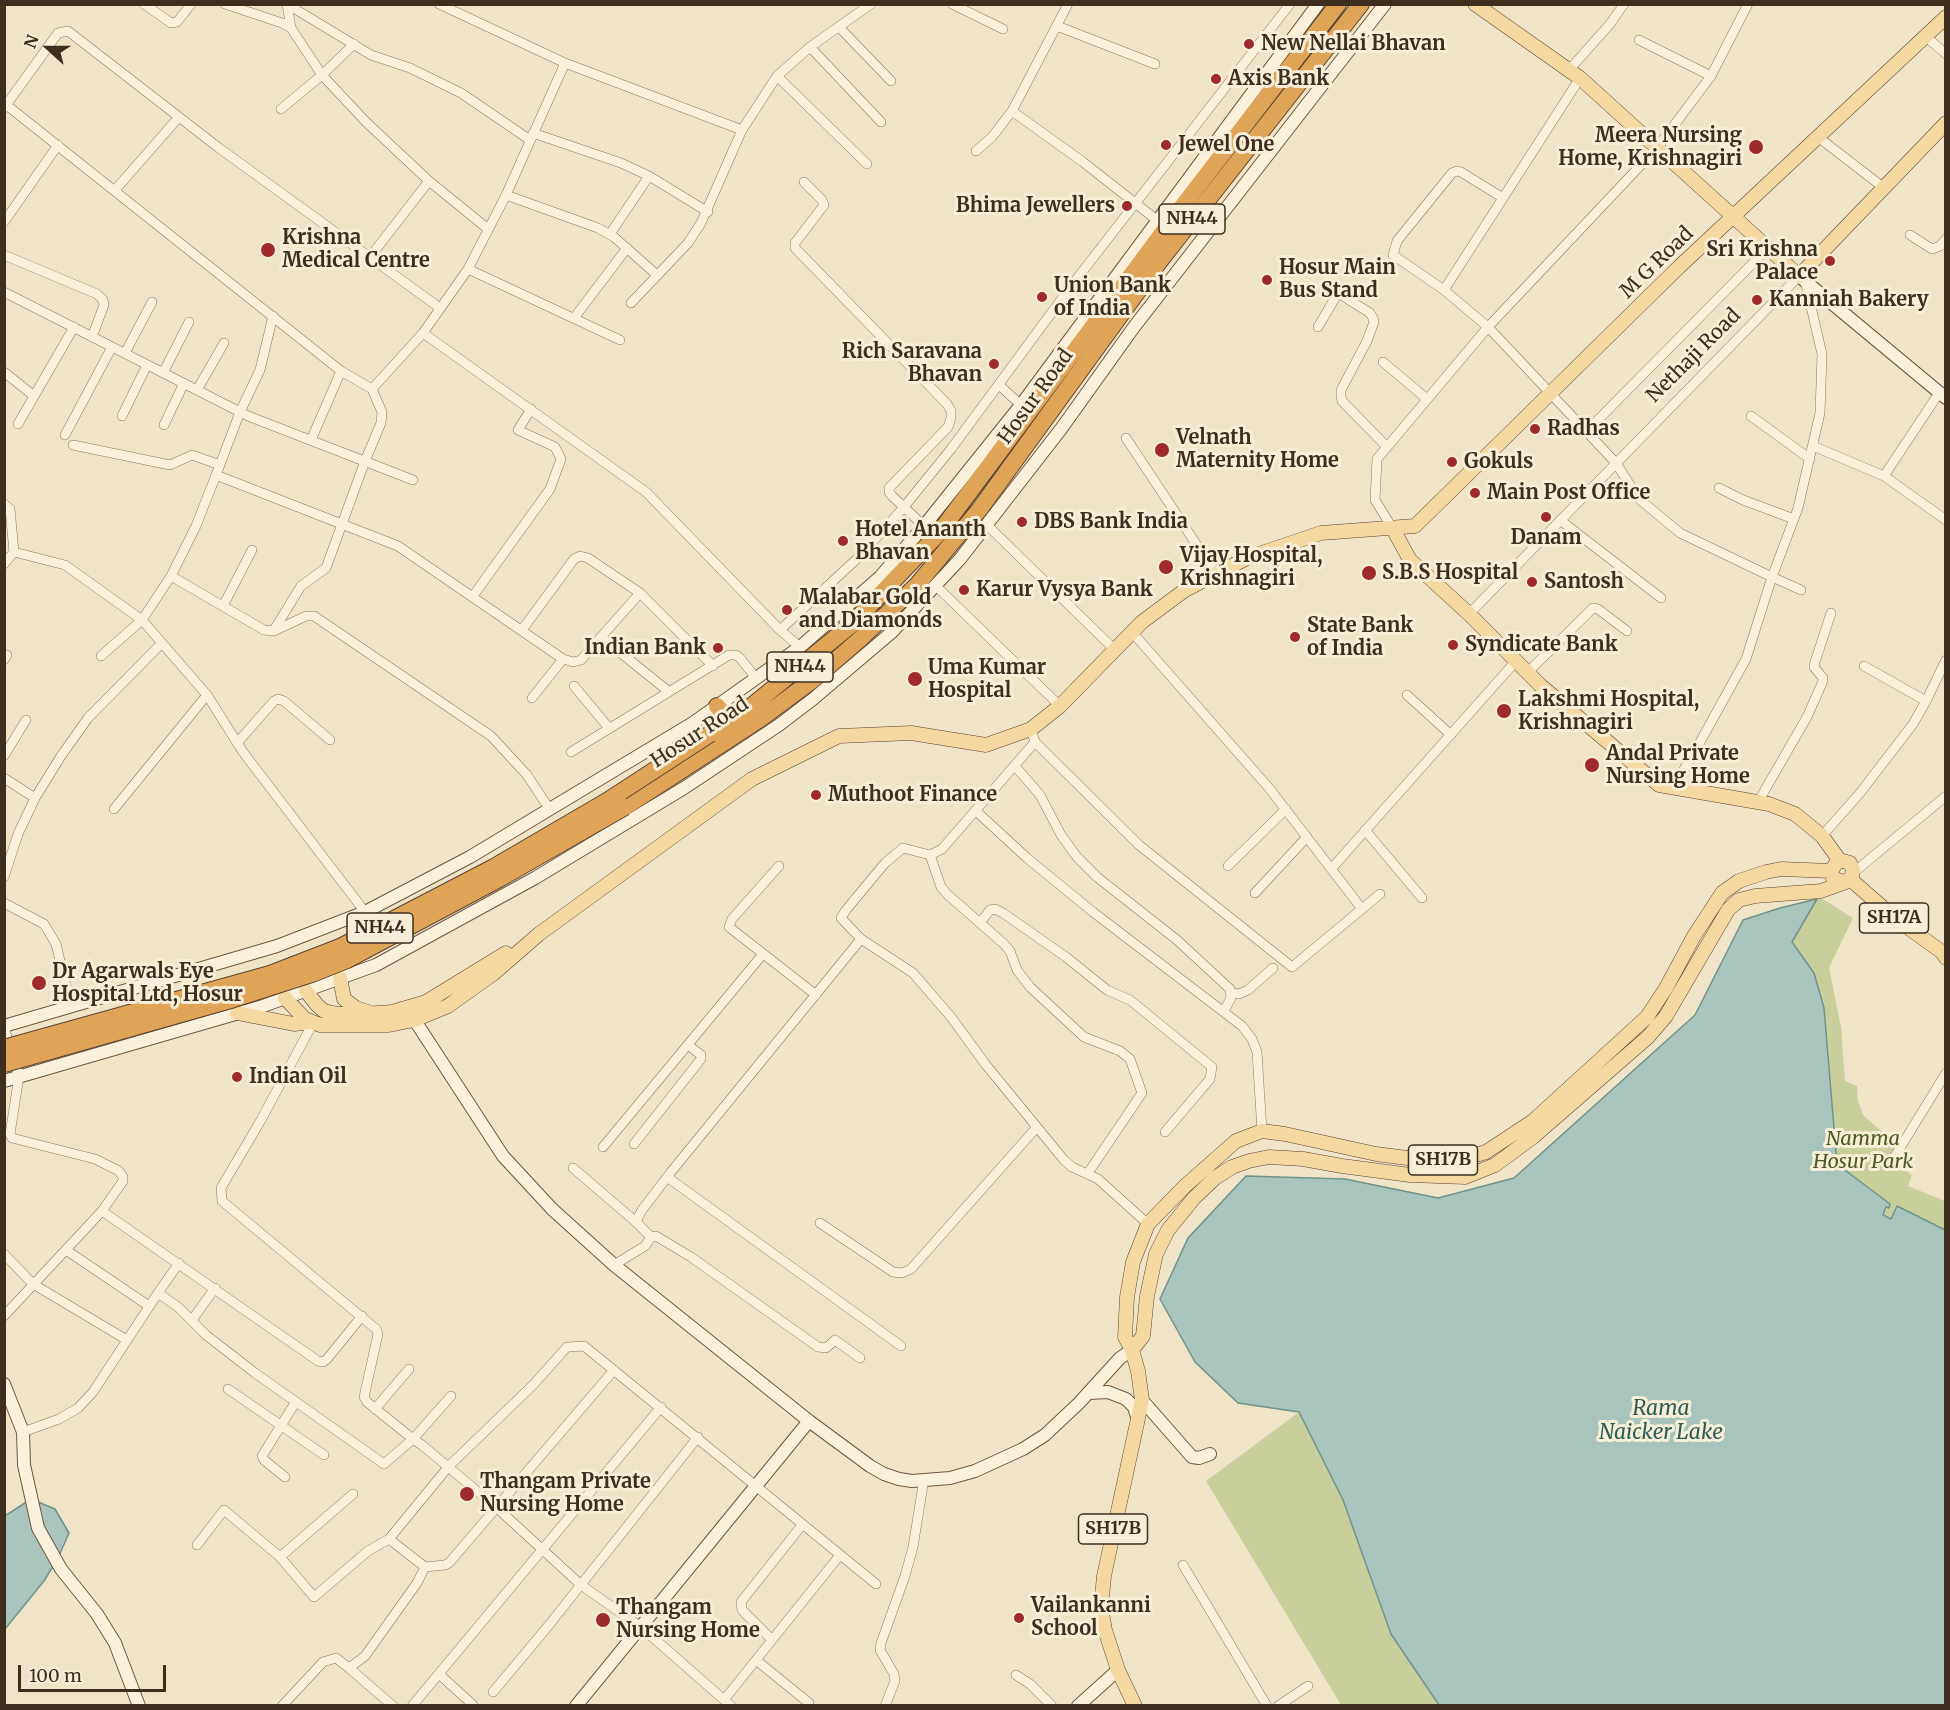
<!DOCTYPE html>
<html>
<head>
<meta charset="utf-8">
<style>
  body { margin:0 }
  #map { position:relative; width:1950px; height:1710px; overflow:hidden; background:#f0e4c8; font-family:Merriweather,serif }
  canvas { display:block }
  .frame { position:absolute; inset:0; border:6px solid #3d2e20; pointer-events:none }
  .north { position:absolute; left:18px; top:18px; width:60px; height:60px; -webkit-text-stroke:4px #f7eed8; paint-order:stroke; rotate:291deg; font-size:16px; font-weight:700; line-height:24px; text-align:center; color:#3d2e20 }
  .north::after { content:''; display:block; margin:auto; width:21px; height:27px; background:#3d2e20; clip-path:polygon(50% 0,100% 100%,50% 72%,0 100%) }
  .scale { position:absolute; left:18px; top:1665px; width:148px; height:27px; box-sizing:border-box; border:3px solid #3d2e20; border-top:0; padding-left:8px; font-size:18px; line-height:21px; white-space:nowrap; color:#3d2e20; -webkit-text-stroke:4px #f7eed8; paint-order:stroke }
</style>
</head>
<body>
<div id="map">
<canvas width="1950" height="1710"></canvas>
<div class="frame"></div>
<div class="north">N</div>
<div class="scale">100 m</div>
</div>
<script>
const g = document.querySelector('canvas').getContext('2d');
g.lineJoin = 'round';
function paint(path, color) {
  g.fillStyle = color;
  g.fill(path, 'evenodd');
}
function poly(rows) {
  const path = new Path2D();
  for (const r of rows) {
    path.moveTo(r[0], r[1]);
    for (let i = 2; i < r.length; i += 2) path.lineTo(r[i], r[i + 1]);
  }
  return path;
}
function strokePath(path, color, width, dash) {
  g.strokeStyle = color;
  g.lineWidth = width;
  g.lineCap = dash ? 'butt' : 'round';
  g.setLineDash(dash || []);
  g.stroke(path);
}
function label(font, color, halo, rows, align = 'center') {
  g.font = font + ' Merriweather,serif';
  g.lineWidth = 6;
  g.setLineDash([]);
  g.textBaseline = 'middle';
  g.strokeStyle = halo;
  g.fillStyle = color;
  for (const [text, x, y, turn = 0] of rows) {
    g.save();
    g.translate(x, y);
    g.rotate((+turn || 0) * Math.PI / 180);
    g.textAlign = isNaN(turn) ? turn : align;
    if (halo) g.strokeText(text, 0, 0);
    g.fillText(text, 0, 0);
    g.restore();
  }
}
paint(poly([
  [1821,898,1853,918,1829,968,1841,1027,1845,1081,1857,1086,1858,1101,1863,1115,1900,1147,1892,1161,1912,1175,1908,1186,1945,1201,1945,1230,1898,1206,1891,1219,1883,1215,1890,1204,1837,1164,1824,1008,1792,942,1817,899],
  [1299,1412,1343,1500,1391,1634,1436,1701,1437,1705,1341,1705,1206,1481]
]), '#c9cf9b');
const water = poly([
  [1817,899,1792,942,1814,973,1824,1008,1837,1164,1890,1204,1889,1208,1886,1207,1883,1215,1891,1219,1897,1206,1945,1230,1945,1705,1439,1705,1391,1634,1343,1500,1299,1412,1238,1403,1195,1362,1160,1299,1188,1238,1246,1176,1345,1179,1438,1198,1514,1178,1695,1015,1743,920,1780,908,1817,899],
  [31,1499,55,1509,69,1533,58,1558,44,1581,5,1629,5,1515,8,1514,31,1499]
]);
paint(water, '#a9c4bc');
strokePath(water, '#6f938a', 1.5);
const street = poly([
  [144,4,171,23,177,22,191,4],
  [225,4,282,23,291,28],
  [287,4,371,55,410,68,461,93,530,140],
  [287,4,291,28,322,75,366,122,429,181],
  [439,4,565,63,742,130],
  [952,4,1003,29],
  [1057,26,1155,64],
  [839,27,891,81],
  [1925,36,1946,54],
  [1639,40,1711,76],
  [810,47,881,122],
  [1569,70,1610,24,1624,4],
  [777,76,867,164],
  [1580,78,1444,290,1488,327,1616,463,1638,498,1680,533,1772,577,1746,659,1699,744,1673,788],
  [4,103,341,371,372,389,423,333,468,269,506,195,565,63],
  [4,108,58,33,68,31,219,148,440,308],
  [281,109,322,75,354,44],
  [1012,111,1083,162,1158,221],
  [533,133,621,163,649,176,708,212],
  [1818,137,1884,188],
  [976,151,992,137,1012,111,1068,4],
  [804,182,822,200,824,205,795,243,795,248,947,404,951,411,951,418,948,427,889,488,889,492,892,496,924,526],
  [115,190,179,117],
  [506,195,598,228,614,237,657,275],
  [4,222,58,145],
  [610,234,649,176],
  [1910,235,1932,249,1940,246,1946,239],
  [4,255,97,294,103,300,104,305,92,337],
  [370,257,429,181,488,229],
  [468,269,620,340],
  [1444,290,1393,255,1397,241,1452,173,1457,171,1461,172,1503,198],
  [4,292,248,416,413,480],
  [631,303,688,243,701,223,742,130,777,76,810,47,871,4],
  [574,318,627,248],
  [1318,327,1338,293,1370,313,1373,318,1374,322,1367,341,1341,390,1341,397,1342,401,1387,447],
  [423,333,646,492,780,630,800,647],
  [125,353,152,302],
  [1383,362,1427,399],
  [4,372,34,396],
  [163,373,189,322],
  [999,385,1021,405],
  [197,390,224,343],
  [122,416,147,365],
  [1751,416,1810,459],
  [18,424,74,327],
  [164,425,184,383],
  [1586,432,1768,248],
  [65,435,112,347],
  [1126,438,1216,574],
  [311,440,341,371],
  [73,445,170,465,192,455,220,465],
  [1813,446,1884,476,1946,520],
  [216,475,240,412,260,370,273,316],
  [1884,476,1939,393],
  [1719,488,1743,500,1794,519],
  [4,504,10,509,14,552,4,564],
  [1560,520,1661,598],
  [987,525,1115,650],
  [1393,529,1375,500,1377,459,1488,327,1657,148,1711,76,1748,4],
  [14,552,65,565,142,620,207,695,243,752,365,912],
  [171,576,264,630,274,631,306,616,314,616,491,736,527,775,550,810],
  [936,586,1060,706],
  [1801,590,1772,577,1798,508,1820,413,1822,354,1805,281],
  [473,596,550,489,561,459,555,447,518,430,531,409],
  [223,606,252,550],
  [1469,614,1799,276],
  [274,630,301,586,326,568,365,461,381,423,382,412,372,389],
  [522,630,574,559,580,556,588,558,640,593,713,666],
  [780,630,860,556,904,507,951,449,1072,285,1290,4],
  [1132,632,1269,788,1362,909],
  [601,637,640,593],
  [101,656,142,620,171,576,196,526,216,475,398,546,563,659,573,662,581,660,601,637,668,691],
  [4,660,7,655],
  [1864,666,1926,701],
  [1527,673,1593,608,1598,609,1627,631],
  [574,686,609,728],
  [1407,695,1451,735],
  [532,698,563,659],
  [1035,742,1139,845,1292,967,1380,894],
  [237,743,274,701,278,699,284,701,330,740],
  [571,752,729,655,736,655,740,658,756,678],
  [4,756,26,720],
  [1015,766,1040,795,1061,835,1077,857,1097,877,1177,940,1230,989,1231,998,1224,1011],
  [4,778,35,798],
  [1758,802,1807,717,1823,681,1823,678,1814,667,1815,662,1831,613],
  [114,809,207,695],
  [976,811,1027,858,1093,912,1242,1026,1252,1039,1257,1052,1262,1131],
  [1365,830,1422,898],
  [1822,836,1860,793,1913,724,1926,701,1946,660],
  [930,855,941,887,948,895,1004,944,1010,951,1017,970,1030,987,1084,1037,1120,1051,1130,1059,1142,1093,1088,1173],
  [779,866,732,919,729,927,816,995],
  [1228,866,1286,809],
  [1332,868,1516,661],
  [1853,873,1946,796],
  [4,877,18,834,35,798,61,756,88,718,162,643],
  [1255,893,1307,837],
  [4,903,44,924,56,944,71,1006],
  [980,923,990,910,995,909,1003,913,1066,957,1107,990,1130,1000,1212,1067,1210,1079,1165,1132],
  [861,939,913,973,951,1017,986,1065,1064,1160,1072,1167,1098,1179,1148,1224],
  [1231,993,1239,994,1248,990,1273,968],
  [313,1023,261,1120,221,1188,222,1201,376,1329,378,1334,364,1397,367,1402,413,1439,451,1396],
  [4,1027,19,1076,10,1134,12,1138,95,1159,119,1171,123,1177,123,1181,102,1211,4,1316],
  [634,1144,701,1059,701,1055,688,1045],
  [603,1147,763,954],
  [1892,1161,1946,1073],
  [573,1168,636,1222],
  [667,1177,901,1346],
  [102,1211,318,1361,323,1362,327,1359,362,1316],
  [820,1223,893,1272,902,1273,911,1269,1037,1127],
  [651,1237,656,1236,691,1257,818,1347,826,1348,835,1340,860,1358],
  [66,1250,149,1306],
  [4,1254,33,1284,127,1340],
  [614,1265,645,1246,651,1237,636,1222,642,1210,671,1172,861,939,841,918,846,910,885,863,903,848,930,855,942,849,1035,742,1031,729],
  [158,1293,179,1263],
  [192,1320,215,1288],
  [228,1389,324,1455],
  [375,1409,409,1369],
  [23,1432,59,1419,78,1408,93,1392,158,1293,178,1307,206,1335,255,1373,384,1464,413,1439,422,1445,496,1507,581,1585,641,1627,731,1706],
  [285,1477,264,1460,262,1456,295,1403],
  [389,1539,449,1466,533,1385,567,1347,584,1346,876,1584],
  [197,1545,224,1510,280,1557,314,1597,368,1551,389,1539,425,1567,417,1583,365,1656,349,1668,336,1658,323,1662,282,1706],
  [280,1557,353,1494],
  [1183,1565,1267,1706],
  [425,1567,445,1565,449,1563,614,1370],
  [772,1640,742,1610,741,1602,802,1525],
  [756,1660,809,1703],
  [349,1668,393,1706],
  [439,1674,473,1705],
  [1016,1675,1030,1684,1052,1706],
  [493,1692,549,1625,698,1437],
  [724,1700,840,1555],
  [412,1706,661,1407],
  [885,1706,895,1681,894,1674,880,1650,881,1643,905,1576,913,1547,924,1479],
  [1278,1706,1308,1686]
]);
const secondary = poly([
  [1799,276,1946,398],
  [410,1013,503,1156,552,1209,614,1265,809,1421,870,1466,884,1474,899,1479,912,1481,950,1478,975,1471,1023,1449,1045,1435,1079,1403,1120,1358,1132,1350],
  [4,1026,277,946,365,912,470,857,693,723,800,647,880,577,924,526,1021,405,1318,4],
  [4,1081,263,1006,376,965,535,878,684,788,779,725,813,699,892,632,960,559,1061,429,1134,327,1385,4],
  [4,1384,23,1432,24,1465,38,1528,61,1569,97,1614,115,1643,139,1706],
  [1089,1393,1108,1392,1126,1399,1134,1407,1138,1420],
  [1142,1400,1192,1457,1199,1458,1210,1454],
  [576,1706,809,1421],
  [1078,1706,1118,1670]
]);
const primary = poly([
  [1475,4,1580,78,1799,276,1946,123],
  [1393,529,1410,560,1469,614,1540,685,1659,785,1769,804,1795,814,1822,836,1840,861],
  [1850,879,1896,919,1942,952,1946,958],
  [340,978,344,999,356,1008,368,1012],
  [306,991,317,1005,324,1011,332,1013,351,1015,392,1012,426,1002,506,953],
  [285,998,305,1019,320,1025,389,1025,414,1020,448,1006,493,974,539,934,752,779,839,736,911,733,986,745,1031,729,1060,706,1142,622,1185,590,1247,558,1321,533,1415,526,1679,267,1946,17],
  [237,1013,294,1024,311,1022],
  [1132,1350,1143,1336,1147,1296,1156,1254,1168,1230,1194,1198,1215,1178,1232,1167,1249,1161,1269,1157,1303,1159,1342,1166,1410,1175,1465,1177,1495,1165,1533,1137,1648,1037,1666,1016,1728,910,1739,900,1755,896,1821,891,1846,882,1852,876,1853,870,1850,863,1843,861,1837,862,1831,871,1833,878,1843,882],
  [1135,1706,1118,1670,1105,1630,1101,1607,1104,1576,1142,1400,1138,1371,1132,1350,1125,1337,1127,1297,1133,1262,1148,1224,1185,1186,1236,1141,1262,1131,1285,1134,1376,1154,1415,1159,1455,1161,1486,1152,1533,1121,1647,1017,1666,988,1694,936,1722,893,1739,881,1766,872,1781,869,1831,871]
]);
const highway = poly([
  [717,706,729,721],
  [710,734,748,709,851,625,939,533,1181,208,1338,4],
  [625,807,760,719,814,679,859,640,917,585,979,510,1159,262,1361,4]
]);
strokePath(street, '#8d765c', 10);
strokePath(secondary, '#6f573f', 14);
strokePath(primary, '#5b4430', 15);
strokePath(highway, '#5b4430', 18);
strokePath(street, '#faf1dc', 9);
strokePath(secondary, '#faf1dc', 12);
strokePath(primary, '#f3d9a0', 14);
strokePath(highway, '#e0a458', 16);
const highwayBridge = poly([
  [4,1048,270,974,340,947,494,867,607,801,710,734],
  [4,1064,234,999,312,974,347,960,499,879,625,807]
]);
strokePath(highwayBridge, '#5b4430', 18, []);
strokePath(highwayBridge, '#e0a458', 16);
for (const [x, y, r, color] of [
  [1249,44,6,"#9e2a2b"],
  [1216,79,6,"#9e2a2b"],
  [1166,145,6,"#9e2a2b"],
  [1756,147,8,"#9e2a2b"],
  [1127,206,6,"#9e2a2b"],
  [268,250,8,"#9e2a2b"],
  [1830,261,6,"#9e2a2b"],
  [1267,280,6,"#9e2a2b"],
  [1042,297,6,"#9e2a2b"],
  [1757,300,6,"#9e2a2b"],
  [994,364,6,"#9e2a2b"],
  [1535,429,6,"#9e2a2b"],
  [1162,450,8,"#9e2a2b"],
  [1452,462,6,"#9e2a2b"],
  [1475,493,6,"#9e2a2b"],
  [1546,517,6,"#9e2a2b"],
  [1022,522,6,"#9e2a2b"],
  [843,541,6,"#9e2a2b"],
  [1166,567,8,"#9e2a2b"],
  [1369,573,8,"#9e2a2b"],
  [1532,582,6,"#9e2a2b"],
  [964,590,6,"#9e2a2b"],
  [787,610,6,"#9e2a2b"],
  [1295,637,6,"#9e2a2b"],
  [1453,645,6,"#9e2a2b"],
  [718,648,6,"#9e2a2b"],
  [915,679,8,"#9e2a2b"],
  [1504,711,8,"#9e2a2b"],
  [1592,765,8,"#9e2a2b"],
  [816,795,6,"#9e2a2b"],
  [39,983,8,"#9e2a2b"],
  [237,1077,6,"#9e2a2b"],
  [467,1494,8,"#9e2a2b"],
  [1019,1618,6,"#9e2a2b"],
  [603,1620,8,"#9e2a2b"]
]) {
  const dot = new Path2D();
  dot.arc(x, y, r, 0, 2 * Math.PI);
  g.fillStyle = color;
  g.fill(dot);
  strokePath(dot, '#f7eed8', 2);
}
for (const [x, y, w] of [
  [1192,219,66],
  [800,667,66],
  [1894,918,69],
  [380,928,66],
  [1443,1160,69],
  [1113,1529,69]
]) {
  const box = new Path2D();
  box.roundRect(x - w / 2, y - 15, w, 30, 4.5);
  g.fillStyle = '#f7eed8';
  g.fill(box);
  strokePath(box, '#3d2e20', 1.5);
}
label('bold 18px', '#3d2e20', null, [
  ["NH44",1192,219],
  ["NH44",800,667],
  ["SH17A",1894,918],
  ["NH44",380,928],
  ["SH17B",1443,1160],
  ["SH17B",1113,1529]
]);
label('bold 20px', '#3d2e20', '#f7eed8', [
  ["New Nellai Bhavan",1261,44],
  ["Axis Bank",1228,79],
  ["Meera Nursing",1742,136,"right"],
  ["Home, Krishnagiri",1742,159,"right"],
  ["Jewel One",1178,145],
  ["Bhima Jewellers",1115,206,"right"],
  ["Krishna",282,238],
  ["Medical Centre",282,261],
  ["Sri Krishna",1818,250,"right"],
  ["Palace",1818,273,"right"],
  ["Hosur Main",1279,268],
  ["Bus Stand",1279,291],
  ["Union Bank",1054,286],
  ["of India",1054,309],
  ["Kanniah Bakery",1769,300],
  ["Rich Saravana",982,352,"right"],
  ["Bhavan",982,375,"right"],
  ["Radhas",1547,429],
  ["Velnath",1176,438],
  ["Maternity Home",1176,461],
  ["Gokuls",1464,462],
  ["Main Post Office",1487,493],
  ["DBS Bank India",1034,522],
  ["Hotel Ananth",855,530],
  ["Bhavan",855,553],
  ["Danam",1546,538,"center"],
  ["Vijay Hospital,",1180,556],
  ["Krishnagiri",1180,579],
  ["S.B.S Hospital",1382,573],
  ["Santosh",1544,582],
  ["Karur Vysya Bank",976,590],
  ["Malabar Gold",799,598],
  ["and Diamonds",799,621],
  ["State Bank",1307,626],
  ["of India",1307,649],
  ["Syndicate Bank",1465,645],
  ["Indian Bank",706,648,"right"],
  ["Uma Kumar",928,668],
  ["Hospital",928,691],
  ["Lakshmi Hospital,",1518,700],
  ["Krishnagiri",1518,723],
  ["Andal Private",1606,754],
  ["Nursing Home",1606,777],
  ["Muthoot Finance",828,795],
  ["Dr Agarwals Eye",52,972],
  ["Hospital Ltd, Hosur",52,995],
  ["Indian Oil",249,1077],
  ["Thangam Private",480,1482],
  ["Nursing Home",480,1505],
  ["Vailankanni",1031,1606],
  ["School",1031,1629],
  ["Thangam",616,1608],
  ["Nursing Home",616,1631]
], 'left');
label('20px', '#3d2e20', '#f7eed8', [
  ["M G Road",1657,263,-44],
  ["Nethaji Road",1694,356,-45],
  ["Hosur Road",1036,397,-54],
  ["Hosur Road",700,733,-33]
]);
label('italic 20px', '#4d5a26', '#f7eed8', [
  ["Namma",1863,1139],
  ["Hosur Park",1863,1162]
]);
label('italic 21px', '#2f5d5a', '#f7eed8', [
  ["Rama",1661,1409],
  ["Naicker Lake",1661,1433]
]);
</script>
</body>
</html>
